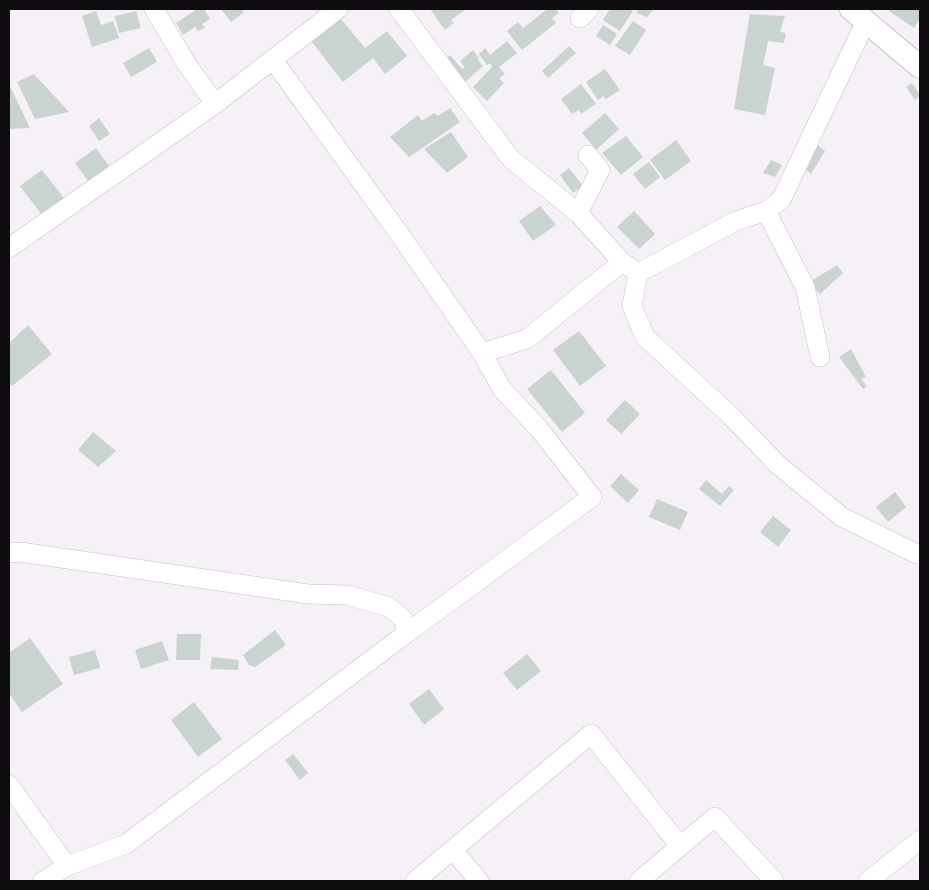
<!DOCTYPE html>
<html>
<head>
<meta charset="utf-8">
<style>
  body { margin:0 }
  #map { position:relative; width:929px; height:890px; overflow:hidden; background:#f6f0f7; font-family:Ubuntu,sans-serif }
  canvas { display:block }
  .frame { position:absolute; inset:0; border:10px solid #0e0c0e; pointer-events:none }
</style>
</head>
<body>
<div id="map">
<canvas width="929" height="890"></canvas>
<div class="frame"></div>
</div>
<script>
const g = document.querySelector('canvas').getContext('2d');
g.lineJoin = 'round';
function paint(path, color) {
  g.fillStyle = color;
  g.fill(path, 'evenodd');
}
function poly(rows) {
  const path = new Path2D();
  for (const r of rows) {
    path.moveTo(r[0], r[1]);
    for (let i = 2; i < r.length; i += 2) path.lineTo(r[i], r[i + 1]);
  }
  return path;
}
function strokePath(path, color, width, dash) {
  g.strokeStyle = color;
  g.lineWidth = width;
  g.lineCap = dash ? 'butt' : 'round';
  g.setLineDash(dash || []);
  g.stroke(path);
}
paint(poly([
  [197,9,204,9,210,19,202,24,205,28,198,31,195,27,183,35,176,23],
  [221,9,242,9,244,12,231,22],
  [430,9,466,9,451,20,454,23,445,30],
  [544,9,556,9,559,13,552,18,556,23,522,50,507,31,518,22,523,28,546,10],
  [610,9,630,9,633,11,620,31,603,20],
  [639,9,654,9,647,17,636,13],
  [890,9,920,9,920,19,914,28,889,11],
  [96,11,101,25,113,21,119,38,92,47,82,16],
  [136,11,141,28,119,33,115,16],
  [750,14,785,16,780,32,786,33,784,43,768,41,763,65,775,68,765,115,734,109],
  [341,19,365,48,387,31,407,56,385,74,373,58,343,82,312,42],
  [633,21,646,30,630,55,615,46],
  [603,25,617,34,610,45,596,36],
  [507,41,517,53,499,67,505,74,499,78,504,83,487,101,473,87,492,67,490,63,487,65,479,54,485,48,490,55],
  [569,46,576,53,548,78,542,71],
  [149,48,157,62,131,77,123,63],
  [473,50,479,58,478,60,483,66,463,84,443,61,450,55,462,69,465,67,460,61],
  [605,69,620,90,606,99,604,96,598,100,586,82],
  [34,74,69,112,35,119,17,82],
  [912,83,920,95,915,100,906,87],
  [9,84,30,128,10,129,9,126],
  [581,84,596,104,581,114,579,110,572,114,561,99],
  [450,108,460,122,409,157,390,137,418,115,422,121,434,113,438,116],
  [605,113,619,129,596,150,582,133],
  [99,118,110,134,99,141,89,126],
  [451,132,468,157,447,173,424,149],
  [626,136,643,157,621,175,602,153],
  [676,140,691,161,665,180,650,160],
  [814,142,825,151,811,174,801,165],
  [96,148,109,166,88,181,75,163],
  [771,160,782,165,775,177,763,173],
  [649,162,660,177,645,189,633,174],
  [569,168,583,186,573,193,560,175],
  [42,170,64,198,42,215,20,186],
  [540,206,556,225,533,241,519,221],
  [634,211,655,234,639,249,617,227],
  [837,265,843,273,820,294,808,283],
  [28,325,52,354,12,386,9,382,9,343],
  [579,331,606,366,580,386,553,350],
  [851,349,866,377,861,379,867,386,863,389,839,357],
  [551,370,585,413,562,432,527,389],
  [625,400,640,414,621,434,606,420],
  [93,432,116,451,98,467,78,450],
  [621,474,639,490,628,503,610,486],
  [706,480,722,494,729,486,734,490,720,506,699,489],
  [895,492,906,507,888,522,876,507],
  [657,499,688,512,680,530,649,517],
  [773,516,791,530,778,547,760,532],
  [275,630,286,645,255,667,249,665,243,655],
  [177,634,201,634,200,660,176,660],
  [30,638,63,684,22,712,9,693,9,653],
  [162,641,169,660,141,669,135,650],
  [95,650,100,668,74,675,69,657],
  [527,654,541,671,517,690,503,673],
  [212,657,239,660,238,670,210,669],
  [429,689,444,709,424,725,409,704],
  [194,702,222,739,198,757,171,720],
  [293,754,308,773,300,780,285,760]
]), '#c9d3d0');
const minor = poly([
  [154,9,186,63,215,104],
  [399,9,511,159,578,213,622,262,638,273,632,306,645,337,730,415,778,465,842,517,917,554,920,554],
  [580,18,589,9],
  [766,211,781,200,866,21],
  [578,213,600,170,588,155],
  [9,248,215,104,338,9],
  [638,273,736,221,766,211,805,287,820,357],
  [482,353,527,339,622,262],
  [9,553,20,552,308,594,347,595,389,607,403,619,407,633,592,497,540,430,502,389,482,353,398,232,273,60],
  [9,785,67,866,126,844,407,633],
  [453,850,479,881],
  [43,881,67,866],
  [415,881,591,734,680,846],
  [639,881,715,817,774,881],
  [868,881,920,840]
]);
const tertiary = poly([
  [851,9,920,67]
]);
strokePath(minor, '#c5bfc6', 20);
strokePath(tertiary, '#c5bfc6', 24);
strokePath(minor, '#fff', 19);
strokePath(tertiary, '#fff', 22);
</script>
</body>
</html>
